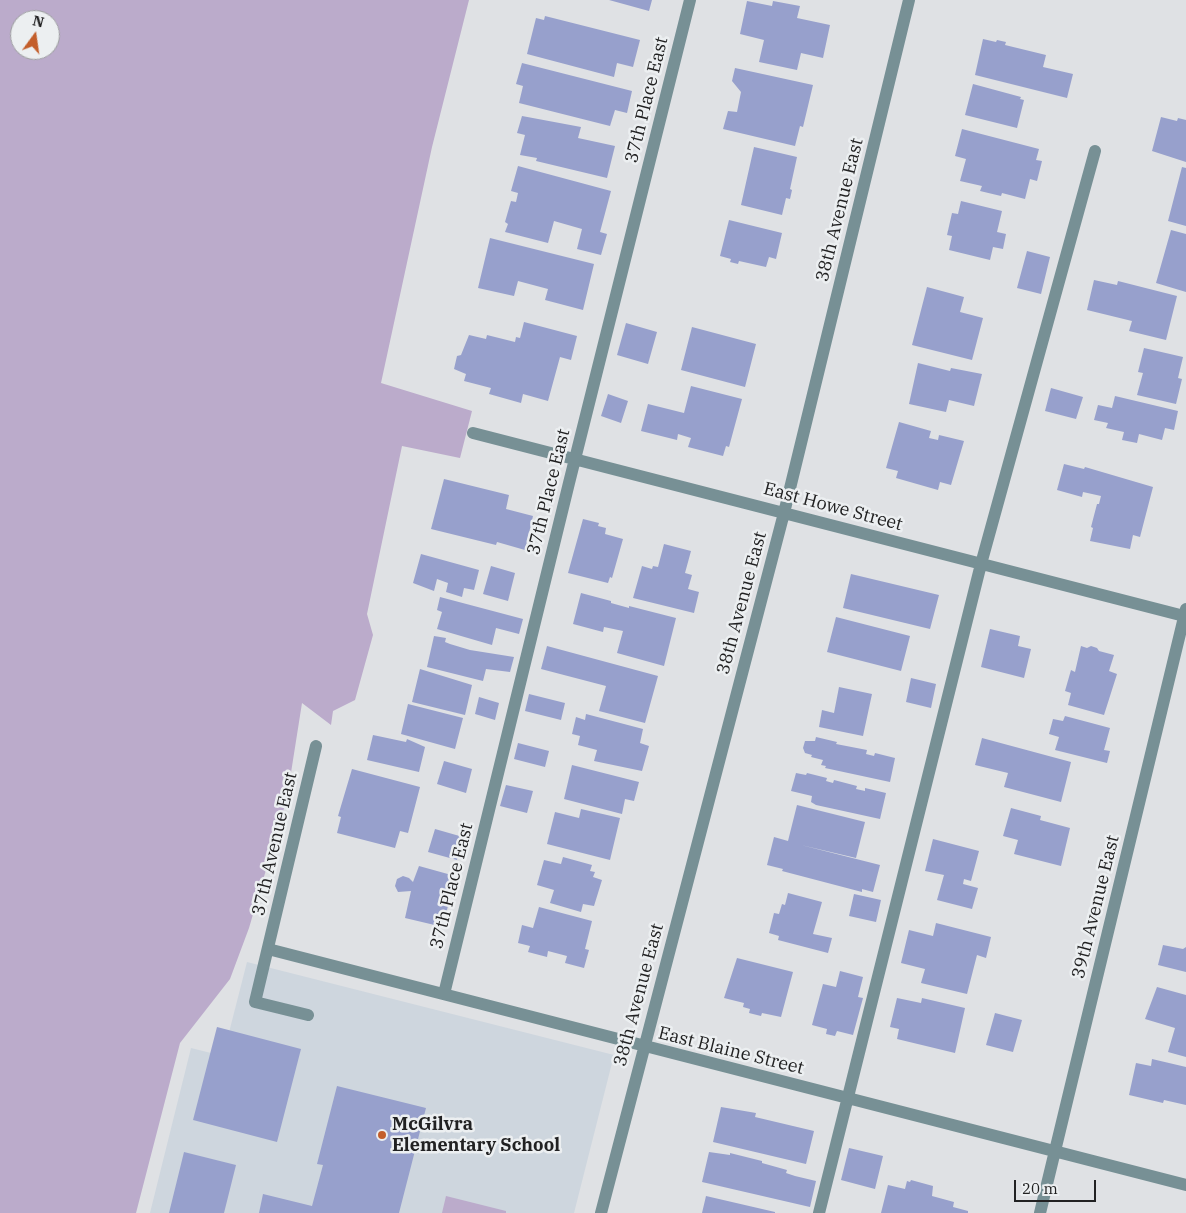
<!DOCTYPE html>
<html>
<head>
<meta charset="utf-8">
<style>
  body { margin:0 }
  #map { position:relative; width:1186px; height:1213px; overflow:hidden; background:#dfe1e4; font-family:"IBM Plex Serif",serif }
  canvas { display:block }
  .north { position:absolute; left:10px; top:10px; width:50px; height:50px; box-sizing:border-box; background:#eceff1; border:1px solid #9b9d9e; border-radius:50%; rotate:14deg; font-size:14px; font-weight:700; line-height:20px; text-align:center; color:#212122 }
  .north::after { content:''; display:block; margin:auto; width:18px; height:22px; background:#c35e2b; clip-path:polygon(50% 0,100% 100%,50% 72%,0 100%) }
  .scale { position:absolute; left:1014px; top:1180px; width:82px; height:22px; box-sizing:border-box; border:2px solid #212122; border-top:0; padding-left:6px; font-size:15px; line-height:18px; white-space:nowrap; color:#212122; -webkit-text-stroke:4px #eceff1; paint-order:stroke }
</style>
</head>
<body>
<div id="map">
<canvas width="1186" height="1213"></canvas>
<div class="north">N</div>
<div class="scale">20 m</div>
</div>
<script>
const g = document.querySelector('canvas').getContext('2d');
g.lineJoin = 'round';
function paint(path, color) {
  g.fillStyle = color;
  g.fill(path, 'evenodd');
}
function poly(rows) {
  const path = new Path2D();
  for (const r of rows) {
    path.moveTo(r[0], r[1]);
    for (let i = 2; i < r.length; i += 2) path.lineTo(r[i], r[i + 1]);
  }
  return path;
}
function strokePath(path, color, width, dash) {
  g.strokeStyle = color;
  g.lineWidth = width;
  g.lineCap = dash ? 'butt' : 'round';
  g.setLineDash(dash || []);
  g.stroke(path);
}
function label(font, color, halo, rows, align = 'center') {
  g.font = font + ' "IBM Plex Serif",serif';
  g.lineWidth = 5;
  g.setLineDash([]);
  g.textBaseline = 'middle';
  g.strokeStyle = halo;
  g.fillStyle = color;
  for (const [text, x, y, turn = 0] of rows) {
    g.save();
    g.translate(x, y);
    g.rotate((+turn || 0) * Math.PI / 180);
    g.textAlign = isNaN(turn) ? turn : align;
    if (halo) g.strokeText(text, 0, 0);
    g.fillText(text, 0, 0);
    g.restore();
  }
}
paint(poly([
  [247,962,614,1055,574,1213,150,1213,191,1048,223,1056]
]), '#ced6de');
paint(poly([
  [0,0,469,0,432,147,381,383,472,411,460,458,402,446,367,614,373,635,355,700,333,711,331,725,302,703,287,798,249,928,230,979,180,1043,136,1213,0,1213],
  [20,20,50,20,50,50,20,50],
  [446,1196,506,1211,506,1213,442,1213]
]), '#bbabcb');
paint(poly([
  [609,0,652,0,649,11],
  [747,1,772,6,773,1,800,6,797,18,830,25,823,58,801,53,797,70,759,62,764,40,740,34],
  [545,16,640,40,633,67,617,63,614,77,527,54,536,18,544,20],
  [983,39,996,42,997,40,1006,42,1005,45,1046,55,1043,67,1073,74,1067,98,975,75],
  [522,63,632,91,627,113,615,110,610,126,519,103,523,86,516,84],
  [735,68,813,85,803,127,800,126,795,146,723,129,728,111,737,112,741,92,732,81],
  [973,84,1021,97,1020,99,1024,100,1017,128,965,115],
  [522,116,581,127,578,138,615,146,607,178,536,161,537,158,520,155,525,135,517,133],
  [1161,117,1177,121,1178,118,1186,120,1186,162,1152,151],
  [962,129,1039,149,1036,160,1042,161,1037,181,1030,179,1025,199,1002,193,1001,196,980,191,982,186,960,181,966,159,955,156],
  [754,147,797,157,790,189,792,190,790,199,786,198,782,215,741,205],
  [518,166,611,191,600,232,607,234,601,255,577,249,582,229,554,221,548,243,505,232,508,224,505,222,511,201,516,202,518,193,511,191],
  [1182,167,1186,168,1186,226,1168,221],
  [961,201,1002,211,997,232,1006,234,1003,249,993,247,990,260,949,250,952,236,947,235,952,213,958,214],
  [729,220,782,233,776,259,769,257,766,267,739,261,738,264,730,262,731,259,720,256],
  [1171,230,1186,234,1186,292,1156,283],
  [490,238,594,264,583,310,545,300,548,289,518,281,514,296,478,288],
  [1027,251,1050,257,1041,294,1017,288],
  [1094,280,1117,285,1118,281,1177,296,1166,340,1129,331,1132,321,1087,310],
  [927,287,964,297,960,312,983,318,972,360,912,345],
  [524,322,577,336,571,360,560,357,548,401,523,394,521,403,489,394,491,388,464,381,466,374,454,369,457,356,461,355,469,335,486,339,487,335,515,342,516,337,520,338],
  [626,323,657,332,648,364,617,355],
  [692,327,756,344,745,387,681,370],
  [1144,348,1183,357,1178,378,1182,379,1176,404,1137,395,1143,373,1138,372],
  [918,363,950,371,951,368,982,374,974,406,949,400,946,412,909,404],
  [691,386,742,399,729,447,726,446,723,456,688,447,691,438,678,434,677,440,641,431,648,404,684,413],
  [1051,388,1083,397,1076,419,1045,411],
  [608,394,628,401,621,423,601,416],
  [1115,396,1178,411,1174,430,1165,428,1162,440,1139,434,1137,443,1122,440,1124,432,1106,428,1108,423,1094,420,1098,405,1112,408],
  [899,422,931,431,929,438,938,440,939,435,964,441,951,485,940,482,938,490,896,478,898,471,886,468],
  [1064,464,1084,469,1085,467,1153,487,1140,537,1133,535,1130,549,1090,541,1093,528,1091,527,1097,504,1099,504,1101,496,1083,492,1082,497,1057,490],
  [444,479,509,495,506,509,533,516,525,550,497,542,496,545,431,529],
  [583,519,599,523,598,526,606,528,605,534,623,539,612,578,610,577,608,583,568,573],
  [664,544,691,551,685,573,692,575,688,589,699,592,694,613,633,598,642,566,652,569,653,566,658,567],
  [421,554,479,570,474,590,464,588,462,597,446,592,448,583,437,579,434,591,413,583],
  [491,566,515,573,508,601,483,594],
  [851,574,939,595,930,629,843,608],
  [581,593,611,601,611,603,629,608,629,606,676,618,664,666,617,653,623,631,604,627,603,632,573,624],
  [440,597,523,619,519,634,496,628,492,645,437,629,442,612,437,610],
  [836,617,910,636,901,671,827,652],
  [990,629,1020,636,1018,646,1031,649,1024,678,981,667],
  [434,636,446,638,445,642,450,644,470,650,514,657,510,672,486,669,483,681,427,667],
  [547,646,658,676,645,723,599,711,606,686,541,669],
  [1081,646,1087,648,1091,646,1097,648,1099,651,1114,655,1109,671,1117,674,1104,715,1068,705,1071,693,1065,691,1071,670,1075,672],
  [420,669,472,685,465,715,412,702],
  [911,678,936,684,931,708,906,702],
  [839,687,872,694,863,736,819,727,822,710,834,713],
  [529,694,565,703,561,720,525,711],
  [479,697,499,703,495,720,475,714],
  [408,704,463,718,455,749,401,734],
  [586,714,643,729,640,743,649,746,642,771,594,761,597,750,578,745,580,736,572,734,576,717,585,720],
  [1065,716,1110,728,1104,750,1110,751,1107,763,1055,750,1059,737,1049,734,1053,719,1063,721],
  [373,735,406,742,407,739,425,747,419,772,367,760],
  [816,737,837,742,836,744,867,750,866,754,874,756,875,753,895,758,890,782,825,768,826,766,821,765,823,760,811,757,812,755,805,753,803,748,805,741,815,741],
  [982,738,1071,762,1061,802,1004,787,1008,773,975,765],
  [518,743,549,751,545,767,514,759],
  [444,761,472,769,466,793,437,784],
  [572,765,639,782,634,801,625,799,622,814,564,799],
  [352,769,420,787,408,833,400,831,395,848,337,833,341,817,338,816],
  [796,773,806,775,807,773,827,778,826,781,833,783,834,780,857,786,856,789,865,791,865,788,886,793,880,819,816,805,811,802,812,796,791,791],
  [506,785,533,791,527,813,500,806],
  [797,805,865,822,856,858,801,845,880,865,873,892,862,889,862,892,782,871,783,869,767,865,774,837,788,841],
  [1011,808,1041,816,1040,820,1070,828,1061,866,1014,854,1018,840,1003,836],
  [581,809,620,818,610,860,547,844,555,812,579,818],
  [435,829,463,837,457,860,428,852],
  [933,839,979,851,971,881,964,879,963,884,978,888,972,909,937,900,944,875,925,871],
  [563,857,592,865,590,871,595,872,593,877,602,880,594,906,583,904,581,912,550,903,554,890,537,885,544,860,561,864],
  [419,866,455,876,443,927,405,918,411,891,398,892,395,886,397,879,403,876,409,878,413,882],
  [788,893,822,902,813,934,832,938,828,953,778,940,779,936,769,933,774,913,779,914,782,904,785,905],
  [854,894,881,900,876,922,849,916],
  [539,907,592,921,585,949,589,950,584,968,565,963,567,956,548,951,547,957,528,952,530,946,518,943,522,925,533,928],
  [936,923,991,937,986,958,977,955,967,994,921,983,925,969,901,963,909,930,933,936],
  [1163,945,1183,949,1186,947,1186,972,1158,965],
  [737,958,793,972,781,1017,762,1013,761,1016,749,1013,750,1009,743,1007,744,1003,724,998],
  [840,971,863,977,858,997,863,998,853,1035,837,1031,835,1036,826,1034,827,1029,812,1025,823,984,836,987],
  [1157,987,1186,995,1186,1057,1168,1052,1175,1028,1145,1019],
  [897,998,921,1003,922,998,965,1008,955,1053,897,1039,899,1029,890,1027],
  [995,1013,1022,1020,1013,1052,986,1045],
  [217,1027,301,1049,277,1142,193,1120],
  [1152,1059,1186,1067,1186,1105,1164,1100,1163,1103,1129,1095,1136,1063,1151,1066],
  [337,1086,426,1108,399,1213,259,1213,263,1194,312,1206,323,1165,317,1164],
  [721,1107,756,1113,755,1117,814,1131,806,1164,713,1142],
  [849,1148,883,1156,875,1189,841,1180],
  [184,1152,236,1165,224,1213,169,1213],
  [709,1152,730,1155,730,1153,762,1161,762,1163,787,1170,786,1173,795,1176,816,1181,810,1207,702,1182],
  [911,1180,933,1186,932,1196,954,1202,953,1207,968,1211,968,1213,881,1213,888,1185,905,1189,907,1181,910,1182],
  [706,1196,775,1212,775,1213,702,1213]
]), '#97a0cc');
strokePath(poly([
  [473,433,1184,616],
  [268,949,1186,1185],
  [444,994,569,483,690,0],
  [308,1015,255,1002,316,746],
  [601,1213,784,513,909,0],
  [819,1213,981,564,1095,151],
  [1040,1213,1186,609]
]), '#779095', 12);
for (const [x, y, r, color] of [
  [382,1135,5,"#c35e2b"]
]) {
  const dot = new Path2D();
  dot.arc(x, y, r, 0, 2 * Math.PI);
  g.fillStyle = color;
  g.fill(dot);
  strokePath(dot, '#eceff1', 2);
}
label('18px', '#212122', '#eceff1', [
  ["37th Place East",647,100,-76],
  ["38th Avenue East",840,210,-76],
  ["37th Place East",549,492,-76],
  ["East Howe Street",833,507,15],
  ["38th Avenue East",742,603,-75],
  ["37th Avenue East",275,844,-77],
  ["37th Place East",452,886,-76],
  ["39th Avenue East",1096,907,-76],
  ["38th Avenue East",639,995,-75],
  ["East Blaine Street",731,1051,14]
]);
label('bold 18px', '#212122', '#eceff1', [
  ["McGilvra",392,1125],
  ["Elementary School",392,1146]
], 'left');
</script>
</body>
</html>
